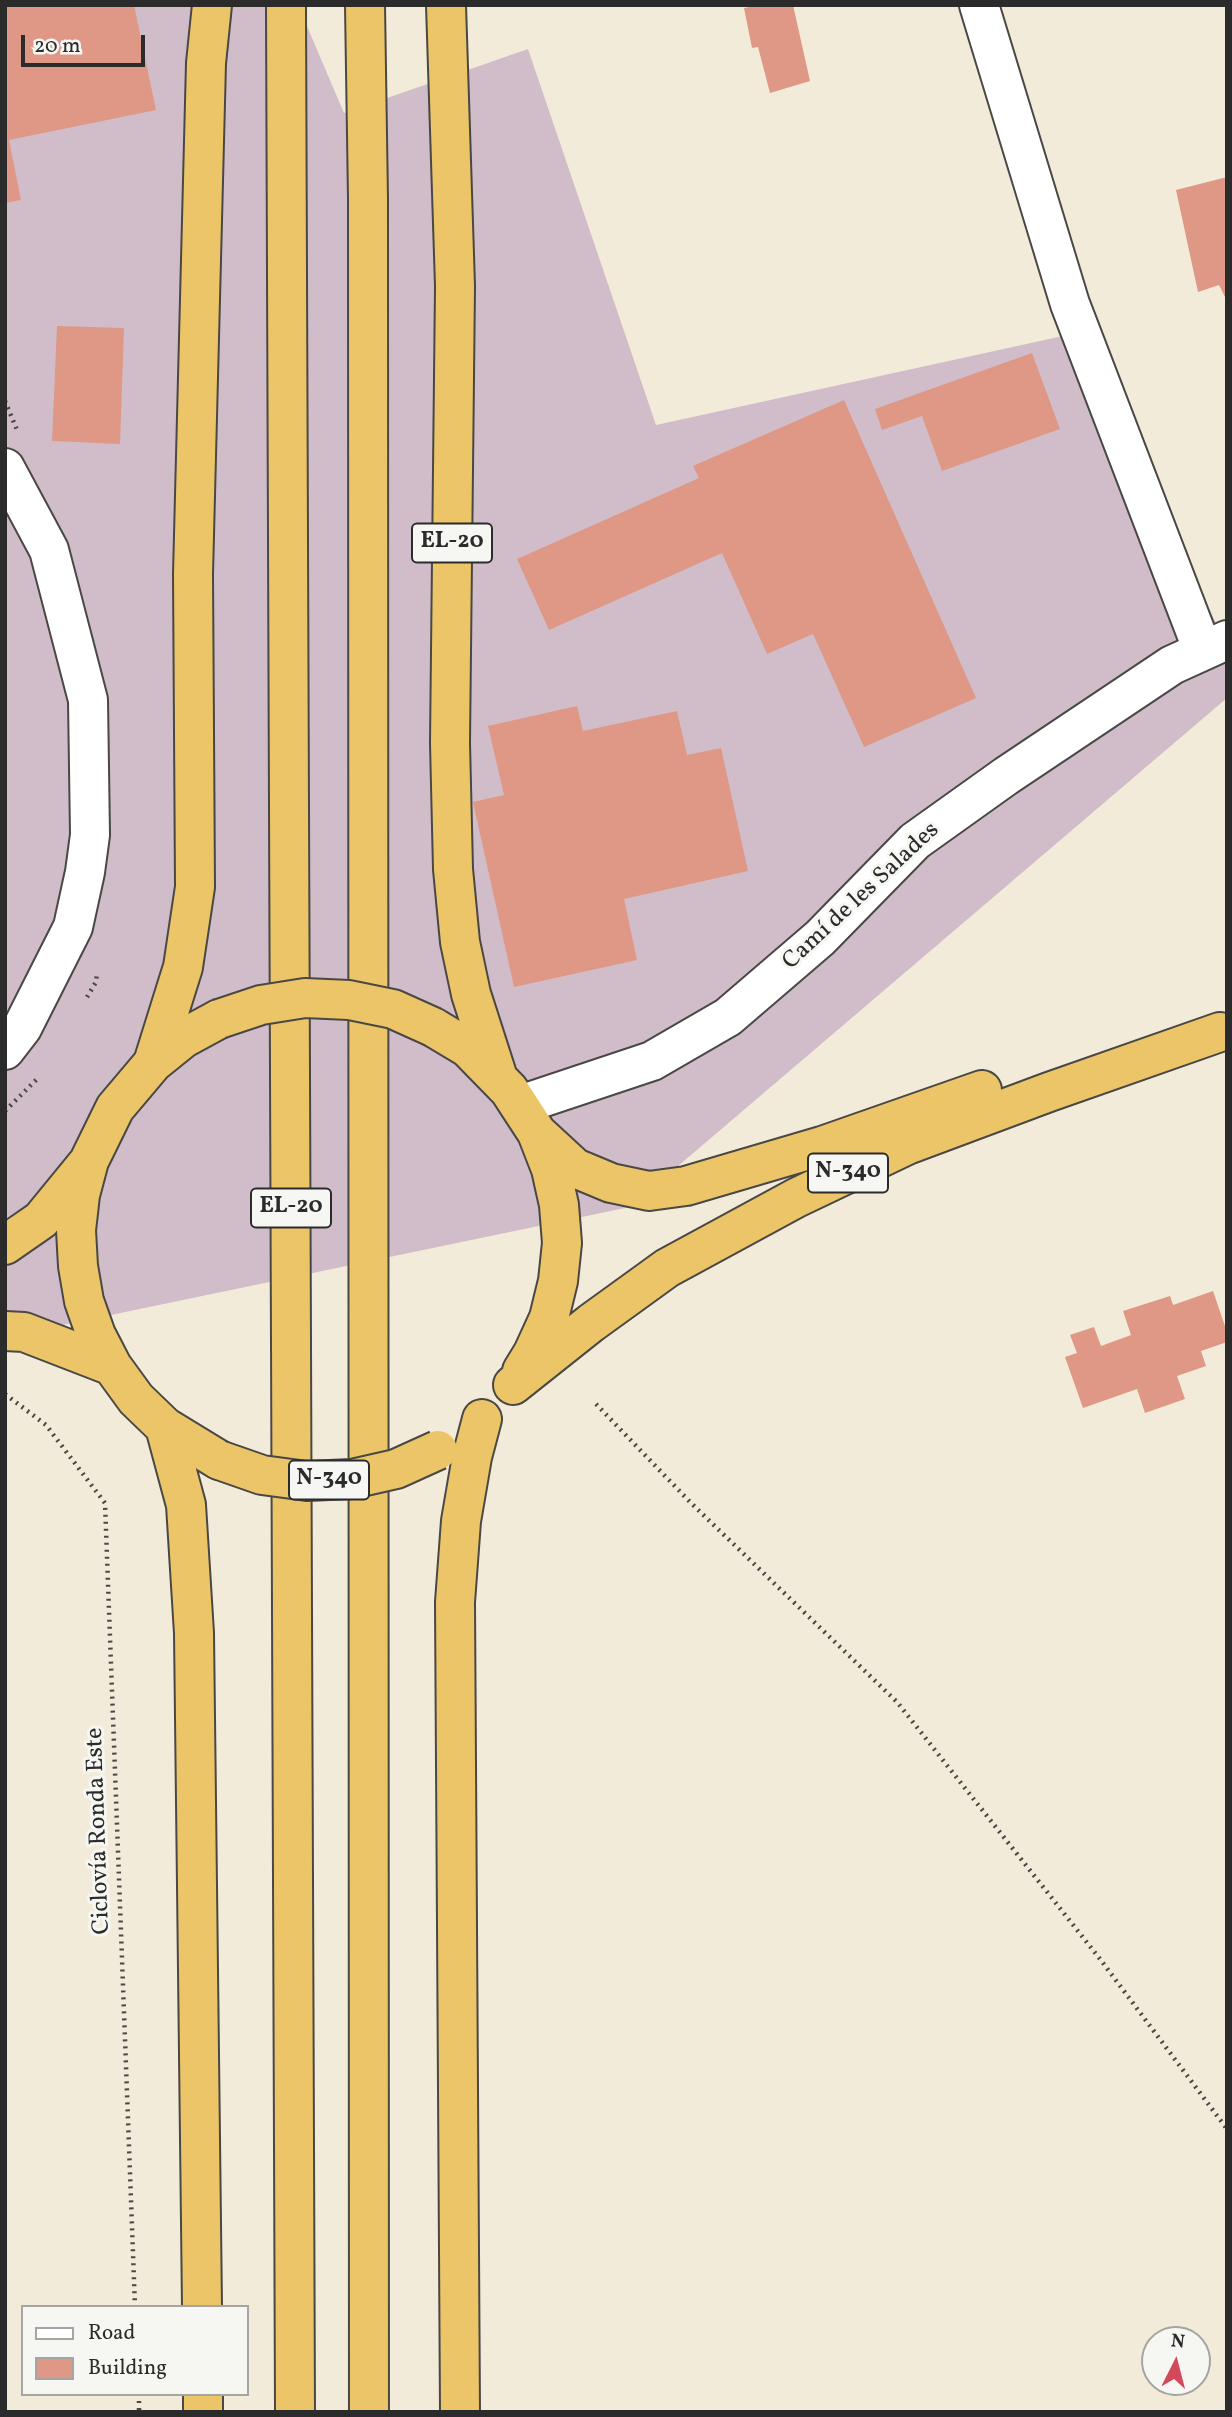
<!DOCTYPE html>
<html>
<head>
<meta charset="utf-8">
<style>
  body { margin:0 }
  #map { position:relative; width:1232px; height:2417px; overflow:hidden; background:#f3ebda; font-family:Vollkorn,serif }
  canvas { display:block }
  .frame { position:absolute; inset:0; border:7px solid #2b2b2b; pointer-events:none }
  .legend { position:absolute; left:21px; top:2305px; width:228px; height:91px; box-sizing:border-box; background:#f6f6f2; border:2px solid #a5a5a2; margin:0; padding:9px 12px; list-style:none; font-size:21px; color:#2b2b2b }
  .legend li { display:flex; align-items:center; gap:14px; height:35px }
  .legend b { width:35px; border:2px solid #a5a5a2 }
  .north { position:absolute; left:1141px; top:2326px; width:70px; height:70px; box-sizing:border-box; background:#f6f6f2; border:2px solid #a5a5a2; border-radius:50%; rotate:6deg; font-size:19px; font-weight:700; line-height:28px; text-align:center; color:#2b2b2b }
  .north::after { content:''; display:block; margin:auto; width:24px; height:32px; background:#d1495b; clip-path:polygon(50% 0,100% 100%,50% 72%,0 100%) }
  .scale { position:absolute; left:21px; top:35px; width:124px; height:32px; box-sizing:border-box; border:4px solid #2b2b2b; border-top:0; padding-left:9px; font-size:21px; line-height:24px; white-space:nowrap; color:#2b2b2b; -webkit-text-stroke:5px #f6f6f2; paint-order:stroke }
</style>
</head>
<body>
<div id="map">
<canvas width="1232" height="2417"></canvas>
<div class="frame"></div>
<ul class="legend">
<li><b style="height:9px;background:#fff"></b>Road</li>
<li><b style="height:19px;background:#de9885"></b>Building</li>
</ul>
<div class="north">N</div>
<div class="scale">20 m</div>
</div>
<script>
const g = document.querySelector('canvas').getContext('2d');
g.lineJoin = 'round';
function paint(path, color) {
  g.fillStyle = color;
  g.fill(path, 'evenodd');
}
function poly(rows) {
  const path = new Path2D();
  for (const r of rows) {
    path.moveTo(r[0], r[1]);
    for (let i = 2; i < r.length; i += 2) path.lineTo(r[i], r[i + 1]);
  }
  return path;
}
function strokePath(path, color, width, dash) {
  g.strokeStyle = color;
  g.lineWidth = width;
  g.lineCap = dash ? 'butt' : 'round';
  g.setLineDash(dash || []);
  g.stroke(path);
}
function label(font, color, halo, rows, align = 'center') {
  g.font = font + ' Vollkorn,serif';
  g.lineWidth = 6;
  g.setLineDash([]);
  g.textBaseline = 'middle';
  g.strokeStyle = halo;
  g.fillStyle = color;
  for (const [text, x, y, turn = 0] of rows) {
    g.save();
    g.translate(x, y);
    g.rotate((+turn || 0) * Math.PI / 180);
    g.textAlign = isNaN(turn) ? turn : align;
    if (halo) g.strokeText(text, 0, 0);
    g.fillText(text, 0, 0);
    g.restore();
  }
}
paint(poly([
  [5,5,298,5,344,113,528,49,656,425,1072,334,1227,645,1227,698,630,1207,5,1337]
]), '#d1bdc9');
paint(poly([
  [5,5,134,5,156,110,9,140,21,200,5,203],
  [760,5,793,5,810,81,770,93,758,47,752,48,744,8],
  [1227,177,1227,301,1219,285,1198,292,1176,190],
  [57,326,124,328,120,444,52,441],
  [1032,353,1060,429,942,471,922,416,882,430,875,409],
  [844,400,976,698,864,747,813,634,767,654,722,553,549,630,517,559,699,478,693,466],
  [577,706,583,731,677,711,687,755,721,748,748,871,624,899,637,960,514,987,473,802,504,795,488,726],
  [1213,1291,1227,1332,1227,1342,1201,1351,1206,1366,1177,1376,1185,1399,1145,1413,1137,1389,1083,1408,1065,1357,1077,1353,1070,1335,1094,1327,1101,1346,1131,1335,1123,1311,1170,1296,1173,1305]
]), '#de9885');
const minor = poly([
  [979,5,1070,304,1203,651],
  [5,468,49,550,88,700,90,835,85,872,73,927,22,1028,5,1050],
  [520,1105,652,1061,728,1017,820,938,915,841,1006,776,1172,665,1227,640]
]);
const highway = poly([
  [286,5,295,2412],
  [365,5,368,199,369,2412],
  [446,5,455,286,450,743,453,869,460,942,471,994,497,1075],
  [433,1027,468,1048,509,1090,537,1133,551,1169,559,1205,562,1243,558,1281,549,1318,533,1353,522,1371],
  [153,1063,183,967,195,887,193,574,206,63,212,5],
  [537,1133,575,1168,611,1183,649,1191,686,1186,822,1146,982,1090],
  [5,1245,41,1220,86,1165],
  [5,1331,24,1332,112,1366],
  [513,1385,591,1323,667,1268,796,1198,907,1145,1049,1092,1220,1032],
  [165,1427,186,1505,194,1633,202,2307],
  [219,1460,165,1427,136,1399,112,1366,96,1335,84,1301,78,1266,76,1230,80,1195,89,1161,115,1108,153,1063,184,1038,219,1019],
  [203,2394,203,2412],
  [460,2412,455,1602,461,1521,472,1457,482,1419]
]);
strokePath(minor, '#494845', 42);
strokePath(highway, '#494845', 42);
strokePath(poly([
  [5,401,17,430],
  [87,997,96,982,97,973],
  [5,1111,37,1079],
  [5,1394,46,1425,105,1503,135,2307],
  [596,1404,691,1503,897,1702,1100,1959,1227,2129],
  [139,2394,139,2412]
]), '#494845', 4.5, [2, 5]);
strokePath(minor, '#fff', 38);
strokePath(highway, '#ecc569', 38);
const highwayBridge = poly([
  [219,1019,261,1005,305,998,349,1000,393,1009,433,1027],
  [219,1460,262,1475,307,1481,352,1479,396,1469,438,1450]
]);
strokePath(highwayBridge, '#494845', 42, []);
strokePath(highwayBridge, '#ecc569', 38);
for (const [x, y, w] of [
  [452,543,80],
  [848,1173,80],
  [291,1208,80],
  [329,1480,80]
]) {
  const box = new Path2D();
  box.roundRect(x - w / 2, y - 19.5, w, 39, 5);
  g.fillStyle = '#f6f6f2';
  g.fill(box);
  strokePath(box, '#2b2b2b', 2);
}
label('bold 23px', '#2b2b2b', null, [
  ["EL-20",452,543],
  ["N-340",848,1173],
  ["EL-20",291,1208],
  ["N-340",329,1480]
]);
label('24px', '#2b2b2b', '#f6f6f2', [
  ["Camí de les Salades",862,897,-43],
  ["Ciclovía Ronda Este",100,1831,-92]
]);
</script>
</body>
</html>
